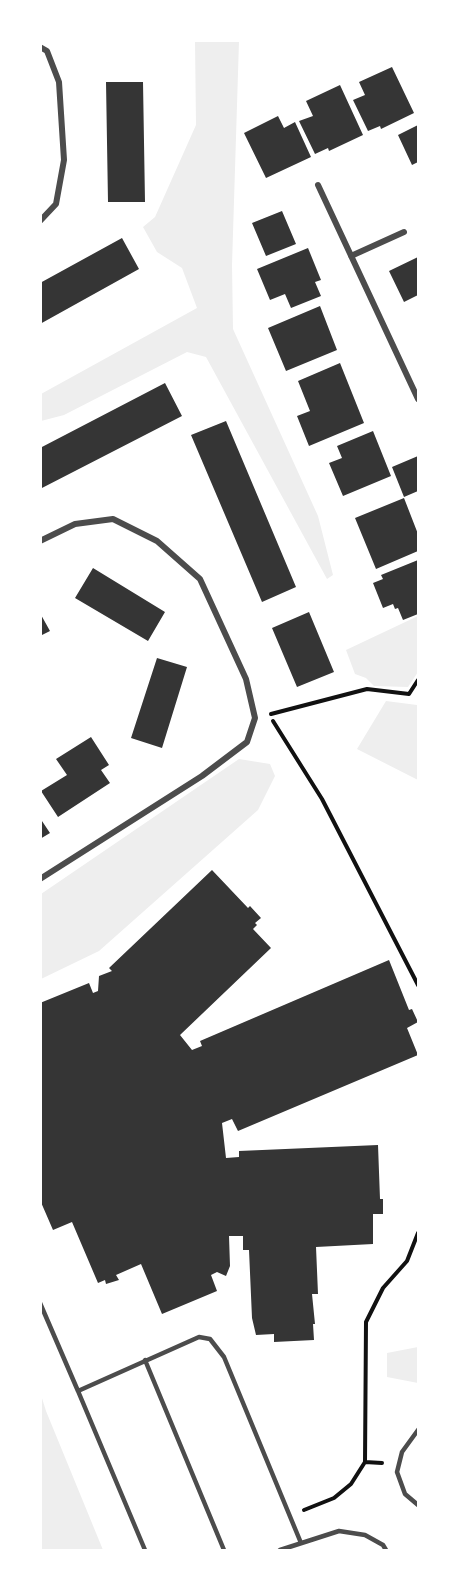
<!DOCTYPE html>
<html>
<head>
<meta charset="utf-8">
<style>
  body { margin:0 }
  #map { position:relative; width:459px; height:1591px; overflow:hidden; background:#fff; font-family:"Noto Serif",serif }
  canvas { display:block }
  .frame { position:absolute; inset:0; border:42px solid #fff; pointer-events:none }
</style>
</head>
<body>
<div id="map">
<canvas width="459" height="1591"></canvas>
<div class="frame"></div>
</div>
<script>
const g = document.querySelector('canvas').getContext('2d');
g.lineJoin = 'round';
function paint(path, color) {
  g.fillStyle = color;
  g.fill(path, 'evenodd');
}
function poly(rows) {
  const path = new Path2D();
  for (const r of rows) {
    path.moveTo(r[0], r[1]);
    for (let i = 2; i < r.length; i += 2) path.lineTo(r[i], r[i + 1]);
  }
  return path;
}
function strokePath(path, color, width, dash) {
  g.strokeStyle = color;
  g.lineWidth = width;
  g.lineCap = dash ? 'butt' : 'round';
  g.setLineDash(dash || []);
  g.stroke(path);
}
paint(poly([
  [195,41,239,41,232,265,233,329,318,516,333,575,327,579,206,357,187,352,64,415,41,421,41,394,197,308,182,268,157,252,143,227,155,217,196,125],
  [418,616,418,672,408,687,374,686,366,678,355,674,346,650],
  [386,701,417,705,418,704,418,780,357,749],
  [239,759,270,764,275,776,258,810,99,951,41,979,41,894],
  [418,1347,418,1383,387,1377,387,1353],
  [41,1395,46,1411,103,1550,41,1550]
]), '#eee');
paint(poly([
  [392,67,414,113,381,129,380,126,368,131,353,100,365,95,359,82],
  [106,82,143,82,145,202,108,202],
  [340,85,363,135,329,151,328,148,315,154,299,121,313,116,306,101],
  [278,116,284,128,295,122,311,157,266,178,244,133],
  [418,125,418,162,412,165,398,135],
  [282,211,296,244,266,256,252,223],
  [122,238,139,269,40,324,40,283],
  [308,248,321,280,315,282,321,296,291,308,285,294,270,300,257,269],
  [418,257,418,295,404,302,389,271],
  [320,306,337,350,286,371,268,328],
  [340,363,364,423,309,446,297,416,310,411,298,381],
  [165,383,182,416,40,489,40,448],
  [226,421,296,587,262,602,191,435],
  [373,431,391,476,343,496,329,463,342,458,337,446],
  [418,456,418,491,404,497,392,467],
  [404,498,418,534,418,551,376,569,355,518],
  [418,560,418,614,403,620,398,608,395,609,393,604,383,608,373,583,383,579,381,575],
  [93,568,165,612,148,641,75,598],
  [309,612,334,672,297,687,272,628],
  [40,613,50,631,40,636],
  [157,658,187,667,162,748,131,738],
  [91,737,109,765,101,770,110,783,58,817,41,791,67,775,56,759],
  [40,818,50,833,40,839],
  [212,870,248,908,250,906,261,918,255,923,257,925,253,929,271,948,180,1035,192,1050,202,1046,200,1041,389,960,409,1010,412,1009,418,1022,407,1028,418,1055,238,1131,232,1119,222,1123,226,1158,239,1157,239,1151,378,1145,380,1199,383,1199,383,1214,373,1214,373,1244,316,1247,318,1294,312,1294,315,1324,313,1324,314,1340,274,1342,274,1334,256,1335,252,1318,249,1250,243,1250,243,1236,229,1236,230,1266,226,1276,217,1272,211,1275,217,1291,162,1314,141,1264,116,1275,119,1280,106,1284,105,1280,98,1283,72,1222,53,1230,40,1200,40,1003,89,983,93,993,98,991,99,976,112,971,109,968]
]), '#353535');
strokePath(poly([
  [271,714,367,689,409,694,418,680],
  [273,721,322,799,418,985],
  [365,1462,366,1322,383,1288,407,1261,418,1233],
  [304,1510,334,1498,351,1484,365,1462,382,1463]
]), '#111', 4);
strokePath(poly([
  [40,1303,78,1391],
  [145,1360,224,1550],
  [418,1430,402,1452,397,1472,405,1494,418,1505],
  [145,1550,78,1391,199,1337,210,1339,224,1357,301,1543],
  [280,1550,339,1531,365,1535,383,1545,386,1550]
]), '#4c4c4c', 4.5);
strokePath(poly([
  [40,47,47,51,59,82,64,160,56,204,40,221],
  [318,185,418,399],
  [351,256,404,232],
  [40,541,75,524,113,519,157,541,200,579,246,679,255,718,247,742,202,776,40,879]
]), '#4c4c4c', 6);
</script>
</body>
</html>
